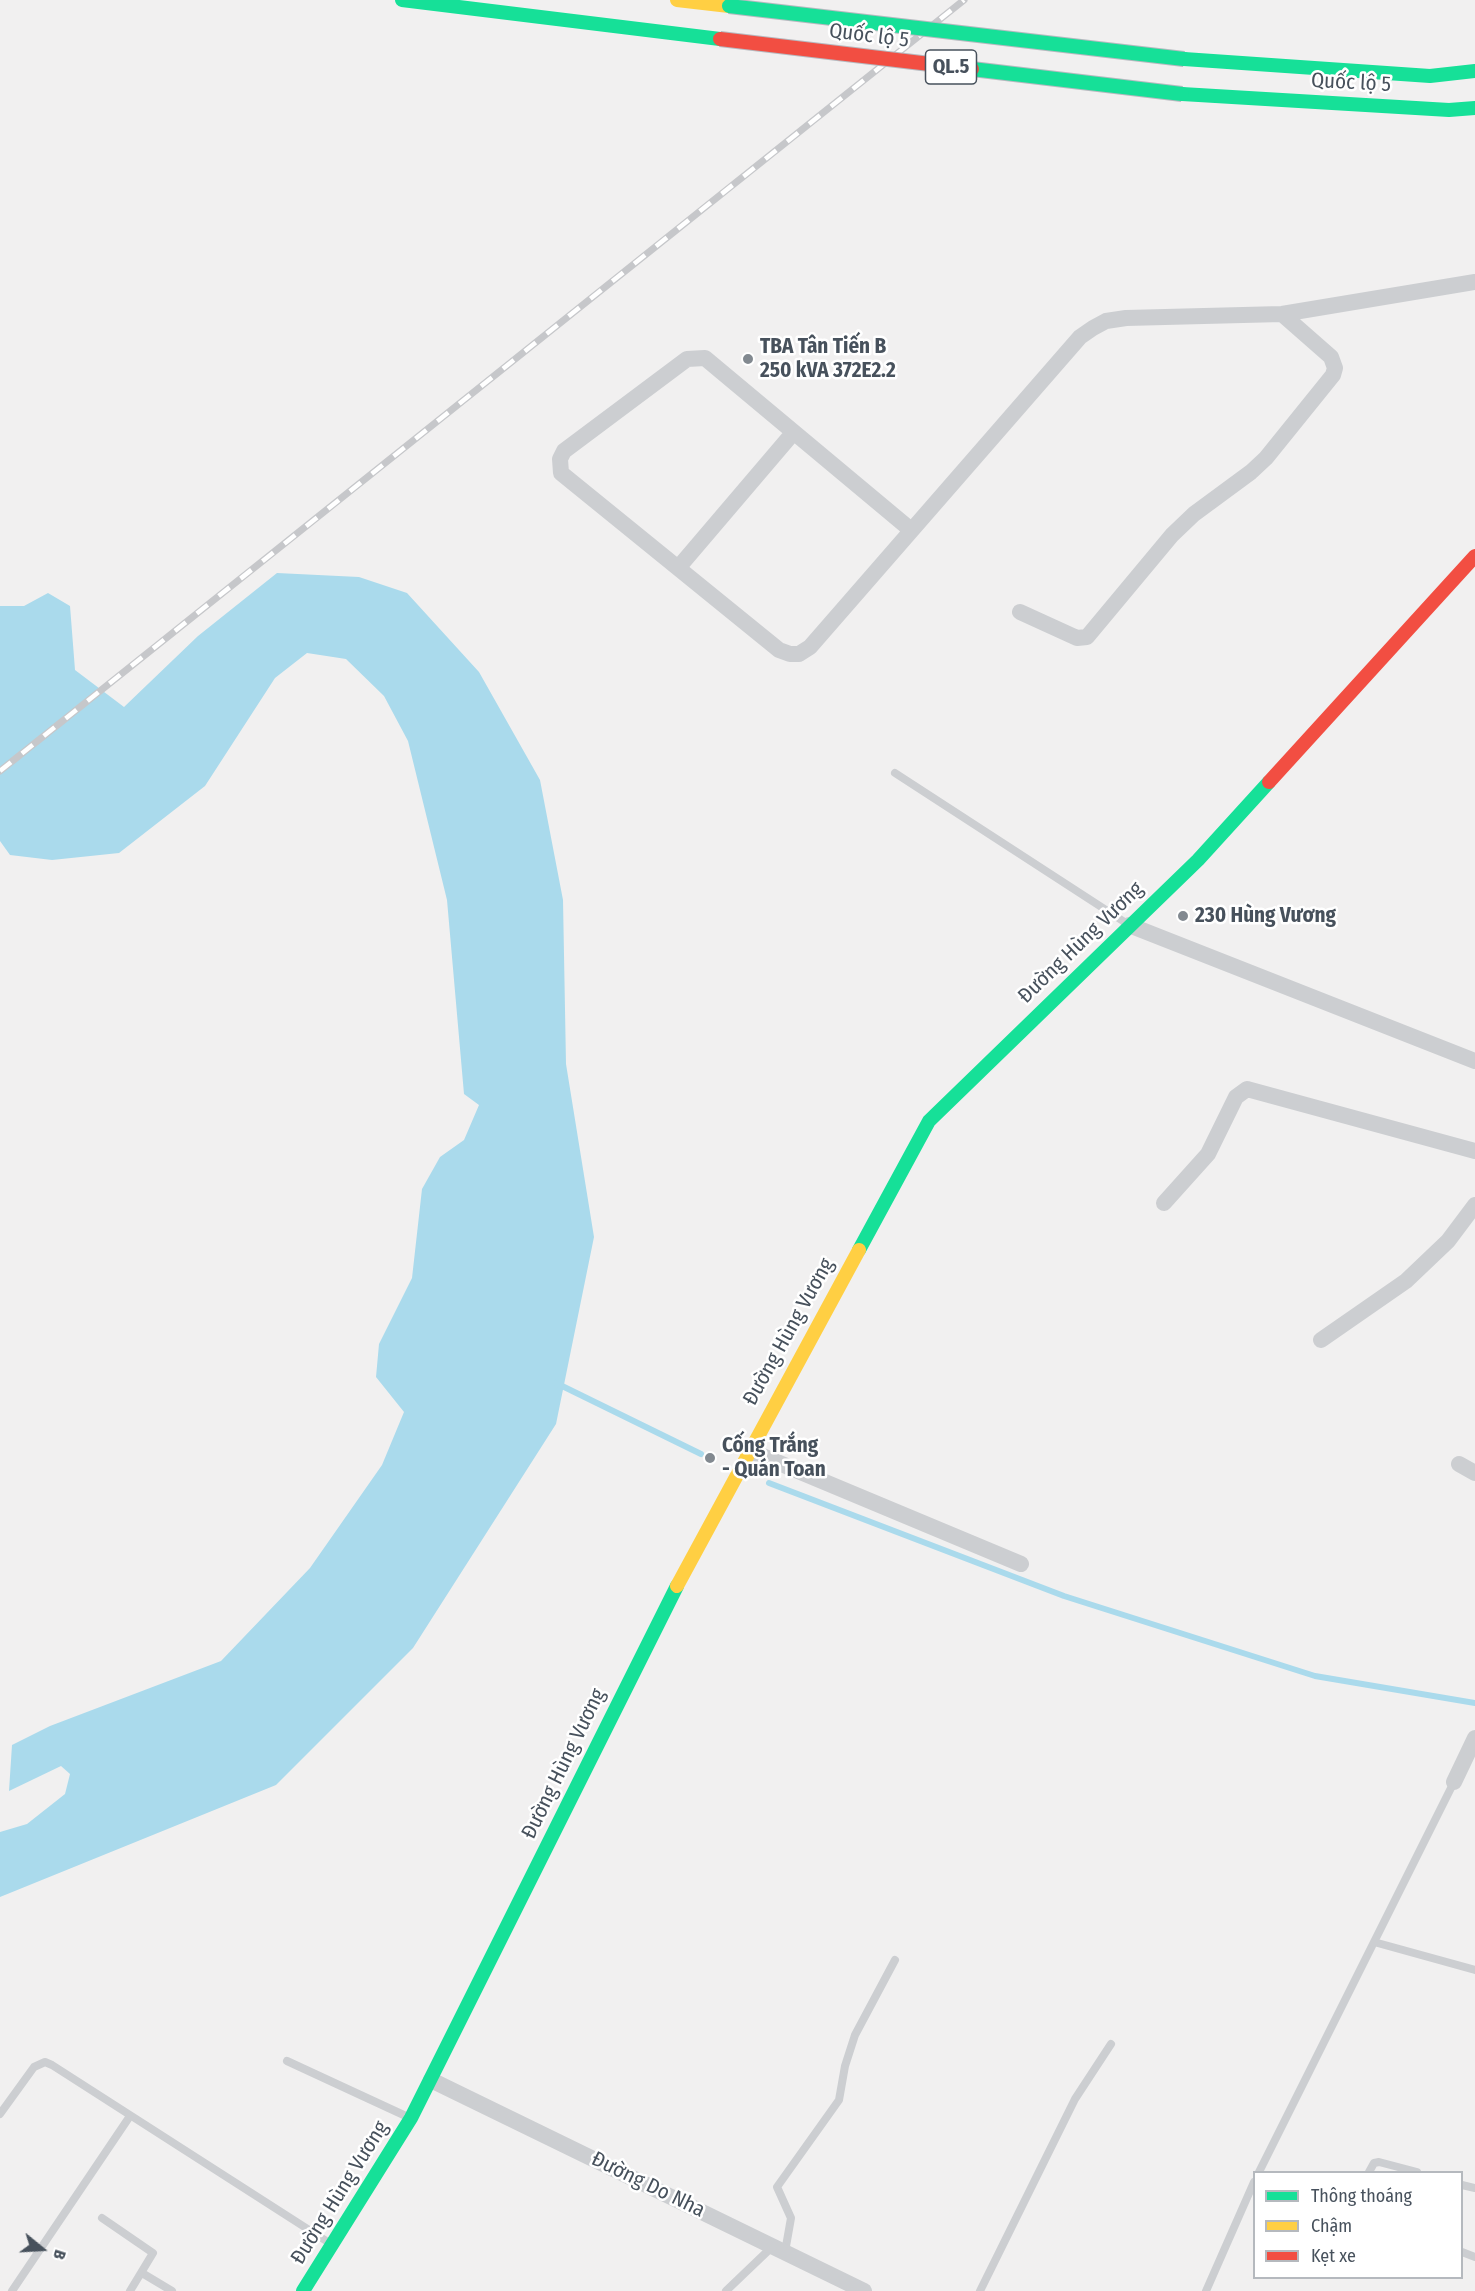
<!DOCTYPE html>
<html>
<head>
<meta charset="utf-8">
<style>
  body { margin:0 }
  #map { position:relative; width:1475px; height:2291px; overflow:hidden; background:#f1f0f0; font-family:"Fira Sans Condensed",sans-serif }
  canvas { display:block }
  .legend { position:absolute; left:1253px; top:2171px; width:210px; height:108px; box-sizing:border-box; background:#fff; border:2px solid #b5b9be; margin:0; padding:8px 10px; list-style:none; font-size:18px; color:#47515c }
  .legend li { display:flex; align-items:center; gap:12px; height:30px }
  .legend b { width:30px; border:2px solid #b5b9be }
  .north { position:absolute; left:12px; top:2219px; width:60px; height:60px; -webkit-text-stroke:4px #fff; paint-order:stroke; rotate:108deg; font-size:16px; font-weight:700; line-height:24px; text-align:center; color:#47515c }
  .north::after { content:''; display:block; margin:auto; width:21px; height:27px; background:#47515c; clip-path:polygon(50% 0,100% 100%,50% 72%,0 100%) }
</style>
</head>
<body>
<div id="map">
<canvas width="1475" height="2291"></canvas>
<ul class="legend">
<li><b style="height:8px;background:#16e098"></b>Thông thoáng</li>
<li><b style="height:8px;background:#ffcf43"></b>Chậm</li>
<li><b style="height:8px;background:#f24e42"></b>Kẹt xe</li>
</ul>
<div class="north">B</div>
</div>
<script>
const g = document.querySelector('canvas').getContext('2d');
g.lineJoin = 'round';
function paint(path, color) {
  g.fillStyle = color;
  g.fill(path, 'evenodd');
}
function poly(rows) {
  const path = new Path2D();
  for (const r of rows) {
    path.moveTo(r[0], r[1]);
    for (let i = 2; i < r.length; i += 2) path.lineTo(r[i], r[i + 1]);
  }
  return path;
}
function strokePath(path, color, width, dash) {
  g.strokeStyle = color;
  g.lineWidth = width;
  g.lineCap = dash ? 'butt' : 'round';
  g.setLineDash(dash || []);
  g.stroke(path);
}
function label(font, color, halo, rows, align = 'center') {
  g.font = font + ' "Fira Sans Condensed",sans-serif';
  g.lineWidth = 5;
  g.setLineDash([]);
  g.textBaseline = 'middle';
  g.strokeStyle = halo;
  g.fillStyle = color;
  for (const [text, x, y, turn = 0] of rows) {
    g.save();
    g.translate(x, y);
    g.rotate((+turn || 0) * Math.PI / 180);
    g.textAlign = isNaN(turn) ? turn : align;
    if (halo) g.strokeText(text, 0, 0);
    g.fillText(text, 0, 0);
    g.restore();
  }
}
paint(poly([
  [277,573,359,577,407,593,479,672,540,780,563,900,566,1064,594,1237,556,1424,413,1648,276,1785,0,1897,0,1832,27,1824,65,1794,70,1774,61,1766,9,1791,12,1745,50,1726,221,1661,310,1568,382,1465,404,1412,376,1377,379,1344,412,1278,422,1189,440,1157,464,1140,479,1105,464,1094,447,900,408,741,384,696,346,659,307,653,275,678,205,786,119,853,52,860,10,855,0,841,0,606,24,606,48,593,70,606,75,670,124,707,198,636]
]), '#aadaec');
strokePath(poly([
  [556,1383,701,1454],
  [769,1483,1064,1596,1315,1676,1475,1703]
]), '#aadaec', 6);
strokePath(poly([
  [895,773,1126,923],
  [1374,1942,1475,1970],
  [287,2061,408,2117],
  [0,2114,34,2067,45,2062,52,2065,331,2244],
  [1259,2172,1454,1782],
  [1369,2172,1374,2163,1379,2162,1417,2172],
  [1462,2185,1475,2188],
  [102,2218,153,2253,130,2291],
  [785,2252,791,2218,777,2187,839,2100,845,2066,855,2035,895,1960],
  [1462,2252,1475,2257],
  [142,2273,172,2291],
  [12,2291,130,2116],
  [726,2291,773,2246],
  [980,2291,1075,2099,1111,2044],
  [1206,2291,1254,2182]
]), '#ccced1', 8);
strokePath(poly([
  [911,530,705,358,687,359,564,451,560,459,561,473,779,650,790,654,799,654,810,647,1080,337,1093,328,1106,321,1126,318,1282,314,1475,282],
  [678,568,793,433],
  [1020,612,1077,638,1087,637,1172,535,1194,514,1251,472,1266,458,1333,375,1335,368,1331,357,1282,314],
  [1129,925,1475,1061],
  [1164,1203,1208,1154,1236,1097,1247,1089,1475,1151],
  [1321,1340,1406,1281,1448,1241,1475,1205],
  [748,1450,1021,1564],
  [1459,1464,1475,1473],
  [1454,1782,1475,1738],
  [431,2080,864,2291]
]), '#ccced1', 16);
strokePath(poly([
  [402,0,720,39],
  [1184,59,1430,76,1475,71],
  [1182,94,1449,110,1475,108],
  [859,1250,929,1121,1198,860,1269,782],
  [303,2291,411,2118,677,1586]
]), '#16e098', 14);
strokePath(poly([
  [677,0,729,6],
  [677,1586,859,1250]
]), '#ffcf43', 14);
strokePath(poly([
  [1269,782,1475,556]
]), '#f24e42', 14);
const rail = poly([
  [0,771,964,0]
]);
strokePath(rail, '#c6c7ca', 7);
strokePath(rail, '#fff', 4.5, [14]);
const fastBridge = poly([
  [729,6,1184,59],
  [972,69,1182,94]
]);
const jamBridge = poly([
  [720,39,972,69]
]);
strokePath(fastBridge, '#b6b9bf', 16, []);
strokePath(jamBridge, '#b6b9bf', 16, []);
strokePath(fastBridge, '#16e098', 14);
strokePath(jamBridge, '#f24e42', 14);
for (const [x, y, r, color] of [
  [748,359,6,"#828990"],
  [1183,916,6,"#828990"],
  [710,1458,6,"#828990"]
]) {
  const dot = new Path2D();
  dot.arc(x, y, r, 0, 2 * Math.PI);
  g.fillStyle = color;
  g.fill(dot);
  strokePath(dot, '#fff', 2);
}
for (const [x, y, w] of [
  [951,67,51]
]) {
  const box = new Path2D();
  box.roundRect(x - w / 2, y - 17, w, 34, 4.5);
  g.fillStyle = '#fff';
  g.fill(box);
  strokePath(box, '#47515c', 1.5);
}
label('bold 20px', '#47515c', null, [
  ["QL.5",951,67]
]);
label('21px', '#47515c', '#fff', [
  ["Quốc lộ 5",869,36,7],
  ["Quốc lộ 5",1351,83,3],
  ["Đường Hùng Vương",1081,943,-44],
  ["Đường Hùng Vương",789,1332,-61],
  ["Đường Hùng Vương",564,1764,-64],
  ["Đường Do Nha",648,2185,26],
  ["Đường Hùng Vương",340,2193,-58]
]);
label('bold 21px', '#47515c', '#fff', [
  ["TBA Tân Tiến B",760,347],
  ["250 kVA 372E2.2",760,371],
  ["230 Hùng Vương",1195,916],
  ["Cống Trắng",722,1446],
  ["- Quán Toan",722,1470]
], 'left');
</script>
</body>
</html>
